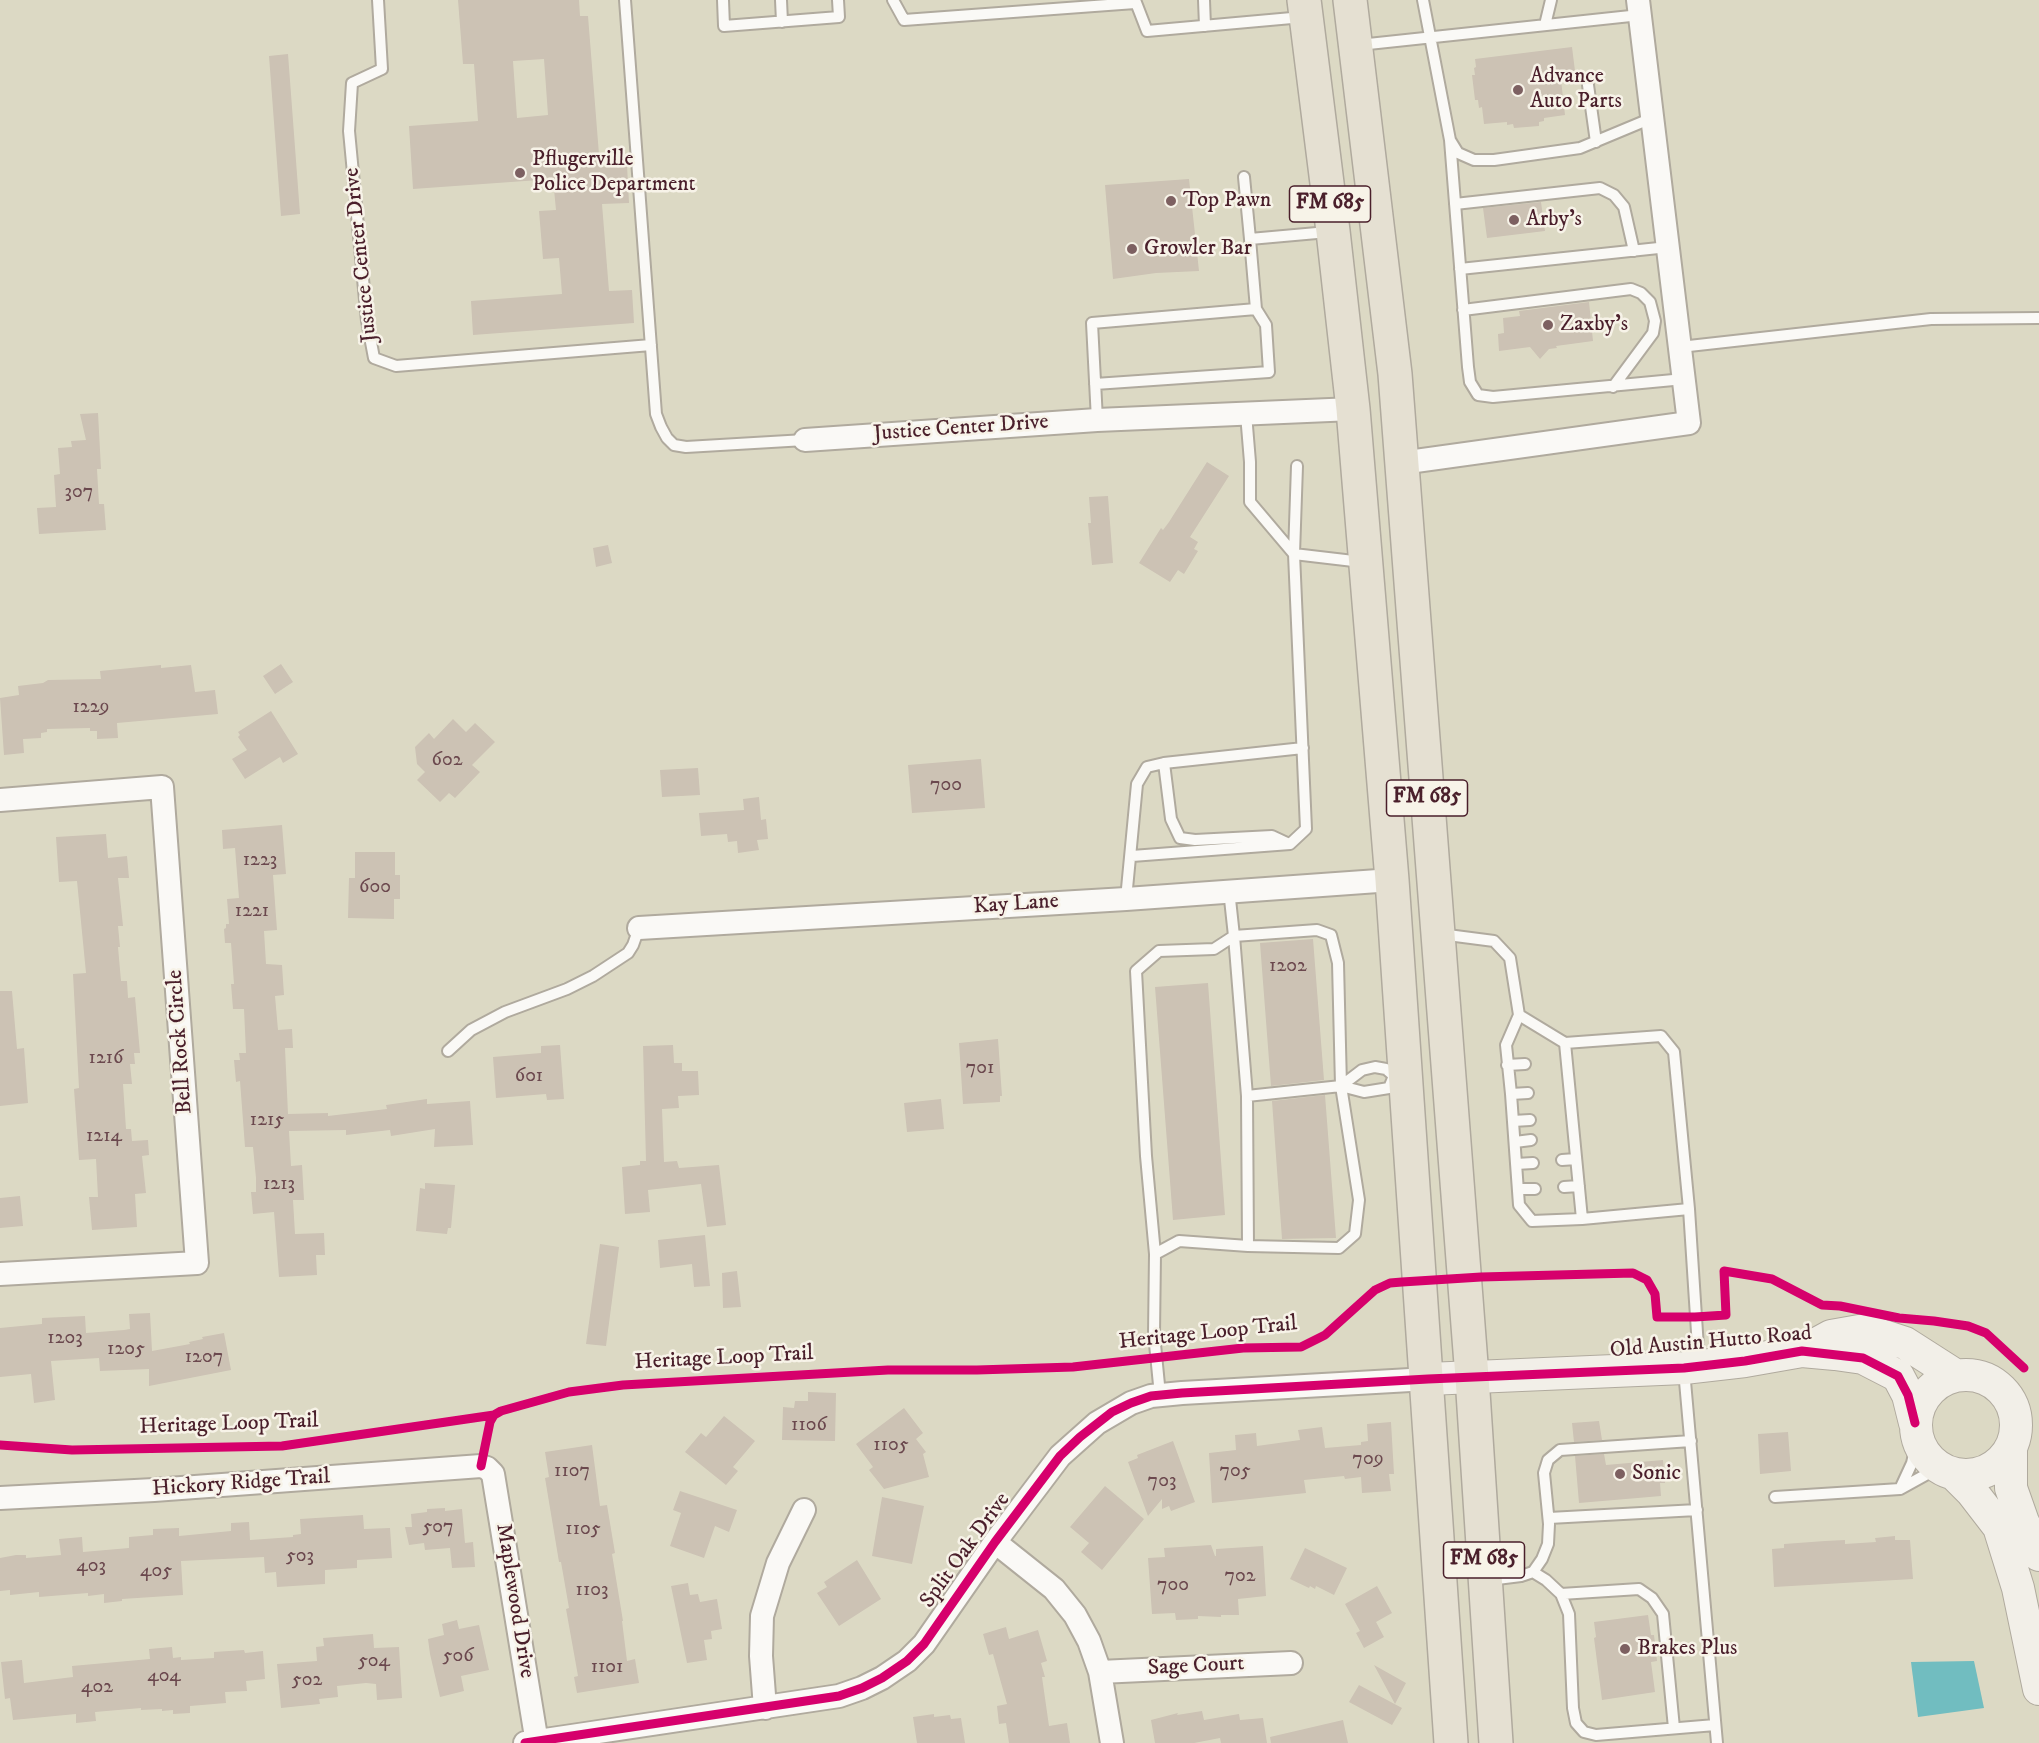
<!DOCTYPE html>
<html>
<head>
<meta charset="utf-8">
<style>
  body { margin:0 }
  canvas { display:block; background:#dcd9c4 }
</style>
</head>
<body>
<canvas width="2039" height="1743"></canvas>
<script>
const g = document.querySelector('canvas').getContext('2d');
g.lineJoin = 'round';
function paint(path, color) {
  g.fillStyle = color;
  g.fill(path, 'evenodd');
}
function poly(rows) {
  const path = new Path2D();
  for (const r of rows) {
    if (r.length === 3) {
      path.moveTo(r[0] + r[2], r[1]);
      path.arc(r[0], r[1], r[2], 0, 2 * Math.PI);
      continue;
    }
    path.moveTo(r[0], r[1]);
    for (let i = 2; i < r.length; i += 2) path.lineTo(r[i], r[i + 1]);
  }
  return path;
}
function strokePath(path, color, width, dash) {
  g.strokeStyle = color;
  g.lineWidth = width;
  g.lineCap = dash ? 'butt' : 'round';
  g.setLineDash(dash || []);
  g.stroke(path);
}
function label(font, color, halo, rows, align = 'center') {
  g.font = font + ' "IM FELL DW Pica",serif';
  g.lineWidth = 5;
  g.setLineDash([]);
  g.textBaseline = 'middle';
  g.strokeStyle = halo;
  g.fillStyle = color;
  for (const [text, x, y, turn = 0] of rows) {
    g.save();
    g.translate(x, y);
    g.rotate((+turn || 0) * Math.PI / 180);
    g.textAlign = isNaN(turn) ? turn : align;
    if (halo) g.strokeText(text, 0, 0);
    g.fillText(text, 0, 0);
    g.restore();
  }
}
paint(poly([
  [1974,1661,1984,1708,1918,1717,1911,1662]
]), '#71bdc0');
paint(poly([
  [458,0,579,0,580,16,588,16,600,167,627,165,629,203,602,204,609,291,632,290,634,323,473,335,471,301,562,294,559,258,543,259,539,211,556,210,553,179,413,189,409,126,478,121,474,64,463,64],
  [544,59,548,115,517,118,513,61],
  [1572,47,1576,79,1561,80,1565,115,1544,118,1544,121,1539,122,1539,126,1514,128,1513,124,1507,125,1507,122,1484,124,1482,107,1479,108,1478,100,1475,100,1472,75,1475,75,1474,68,1476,67,1475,59],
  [288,54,300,214,281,216,269,56],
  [1189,179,1199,271,1156,273,1113,279,1105,185],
  [1541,202,1545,231,1487,238,1483,208],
  [1589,302,1593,341,1556,346,1557,348,1549,349,1540,359,1530,347,1499,351,1498,334,1504,333,1503,318,1520,316,1519,311],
  [98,413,101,469,97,469,99,504,104,504,106,530,39,534,37,508,56,507,54,475,60,474,58,448,72,447,71,441,86,440,80,414],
  [1207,462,1229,476,1190,537,1198,542,1194,549,1198,551,1184,574,1178,570,1170,582,1139,563,1161,528,1163,530,1169,522],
  [1108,496,1113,563,1092,565,1088,523,1091,523,1089,497],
  [608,545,612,563,596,567,593,548],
  [281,664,293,682,275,694,263,676],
  [161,665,161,668,191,665,195,692,215,690,218,714,117,723,118,738,97,739,97,731,90,731,90,728,47,729,47,732,41,733,41,738,23,739,24,753,4,755,0,698,19,695,18,686,43,683,48,680,101,679,100,671],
  [271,711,298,754,283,763,280,757,245,779,232,759,247,750,238,737,240,735,238,732],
  [453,719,466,732,475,723,495,742,472,765,480,772,455,798,449,793,440,802,417,780,425,772,417,764,415,747,429,733,434,739],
  [981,759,985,808,912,813,908,765],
  [698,768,700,795,662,797,660,770],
  [759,797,761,820,766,819,768,839,757,840,759,850,738,853,737,841,728,842,727,834,701,836,699,813,744,810,743,799],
  [282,825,286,874,273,875,277,930,264,931,266,964,282,965,284,995,275,996,278,1030,292,1029,293,1048,285,1048,288,1114,328,1113,328,1116,387,1109,386,1105,427,1099,427,1104,470,1101,473,1145,434,1147,435,1129,391,1136,390,1130,346,1135,346,1130,289,1131,291,1166,302,1165,304,1200,293,1200,295,1234,324,1233,325,1255,316,1255,317,1275,279,1277,274,1212,253,1214,251,1192,256,1192,256,1178,253,1147,245,1147,240,1081,236,1082,234,1060,240,1060,239,1053,246,1053,244,1009,233,1009,231,984,234,984,231,943,225,943,224,929,226,928,226,924,229,924,227,899,239,898,235,848,223,849,222,830],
  [106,834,108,858,127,856,129,878,118,878,123,926,118,926,120,947,118,947,121,981,127,981,128,998,135,997,140,1053,134,1053,135,1064,130,1064,132,1084,123,1084,126,1129,131,1129,132,1141,148,1140,149,1155,142,1156,146,1193,135,1194,137,1227,92,1230,89,1197,98,1197,96,1159,79,1160,74,1089,79,1088,73,974,86,973,77,881,59,882,56,837],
  [355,852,395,852,395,875,400,875,400,899,394,899,394,919,348,918,349,878,355,878],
  [1313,939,1324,1080,1271,1086,1260,943],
  [1208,983,1225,1215,1173,1220,1155,987],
  [0,991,12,991,17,1049,24,1048,28,1103,0,1106],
  [998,1039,1002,1096,1000,1096,1000,1102,963,1104,959,1043],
  [560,1045,564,1099,547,1100,546,1094,496,1098,493,1057,541,1053,541,1046],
  [673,1045,674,1063,682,1063,682,1071,698,1071,699,1095,678,1096,679,1108,662,1109,664,1162,677,1161,679,1168,719,1165,726,1225,707,1227,701,1184,648,1190,650,1212,625,1214,622,1167,640,1165,640,1161,646,1161,643,1046],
  [1325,1095,1336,1238,1282,1239,1272,1101],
  [941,1099,944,1129,907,1132,904,1103],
  [425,1183,455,1185,451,1228,448,1228,447,1234,416,1231,420,1188,425,1189],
  [20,1196,23,1226,0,1228,0,1198],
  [705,1235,710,1286,694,1287,692,1264,660,1268,658,1240],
  [600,1244,619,1247,606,1346,586,1344],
  [737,1271,741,1307,723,1308,722,1273],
  [150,1313,152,1351,190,1344,189,1342,203,1339,202,1337,224,1333,231,1370,149,1386,149,1369,100,1371,99,1358,51,1361,55,1400,34,1403,31,1374,0,1377,0,1328,42,1324,42,1318,85,1316,86,1333,124,1330,130,1329,129,1314],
  [808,1392,836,1393,835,1441,782,1440,783,1407,794,1408,795,1401,808,1401],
  [904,1408,923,1433,916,1439,926,1452,923,1454,929,1477,884,1489,869,1470,873,1467,856,1444],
  [724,1416,755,1441,733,1467,738,1471,726,1485,685,1452,701,1433,706,1437],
  [1599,1421,1602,1440,1574,1442,1572,1423],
  [1391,1422,1394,1474,1389,1474,1391,1491,1362,1493,1361,1477,1345,1479,1344,1476,1304,1480,1306,1493,1212,1503,1209,1453,1236,1450,1235,1435,1256,1433,1257,1446,1300,1440,1298,1430,1322,1427,1325,1448,1361,1445,1361,1442,1368,1441,1367,1424],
  [1788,1432,1791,1471,1760,1474,1758,1434],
  [1173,1441,1195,1502,1171,1511,1169,1506,1162,1509,1162,1499,1148,1516,1128,1462,1138,1458,1137,1455],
  [592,1445,600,1506,607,1505,615,1553,612,1554,623,1621,622,1621,627,1661,635,1659,639,1683,577,1693,574,1677,578,1676,566,1609,569,1608,561,1562,559,1562,545,1478,549,1477,545,1452],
  [1604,1454,1606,1465,1663,1460,1665,1483,1660,1483,1661,1496,1579,1503,1575,1456],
  [1105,1486,1144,1519,1102,1570,1081,1552,1089,1543,1070,1527],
  [680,1491,737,1510,729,1532,715,1526,704,1558,670,1546,681,1513,673,1510],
  [882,1497,924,1506,912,1564,872,1556],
  [445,1508,445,1511,462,1509,465,1543,473,1542,475,1567,452,1568,450,1548,425,1550,424,1543,409,1545,405,1527,412,1527,411,1514,427,1512,427,1509],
  [363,1515,364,1529,390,1528,392,1558,357,1560,357,1568,325,1570,325,1584,277,1587,276,1572,265,1573,264,1557,181,1561,183,1595,122,1599,122,1601,104,1603,104,1594,88,1596,88,1593,39,1597,39,1592,10,1595,10,1590,0,1591,0,1558,16,1555,26,1555,26,1558,61,1555,59,1539,82,1537,83,1552,129,1548,129,1537,153,1535,153,1529,179,1528,179,1536,231,1531,231,1523,249,1522,250,1540,293,1537,293,1535,301,1534,300,1519],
  [1895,1536,1895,1540,1910,1540,1913,1579,1774,1587,1772,1549,1784,1548,1784,1544,1825,1541,1845,1540,1845,1544,1876,1542,1875,1538],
  [1211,1545,1215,1556,1216,1556,1216,1549,1263,1546,1266,1596,1238,1599,1239,1615,1221,1615,1221,1617,1198,1616,1198,1619,1176,1620,1175,1613,1152,1614,1148,1558,1165,1557,1164,1548],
  [1305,1548,1347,1568,1334,1595,1316,1586,1315,1589,1310,1586,1309,1588,1290,1579],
  [857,1560,881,1599,839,1626,817,1593,827,1587,824,1582],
  [688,1583,690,1595,698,1594,700,1602,717,1599,722,1629,711,1631,712,1639,704,1640,707,1660,687,1663,671,1586],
  [1377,1586,1392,1613,1376,1622,1384,1637,1364,1648,1356,1633,1360,1631,1345,1604],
  [1648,1615,1651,1635,1654,1635,1657,1661,1651,1662,1655,1692,1602,1700,1594,1638,1596,1637,1594,1622],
  [457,1620,459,1629,479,1625,489,1670,461,1676,464,1691,440,1697,430,1654,428,1639,444,1635,442,1624],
  [1006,1627,1009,1639,1038,1630,1047,1661,1041,1663,1045,1677,1042,1677,1049,1726,1067,1723,1070,1743,1009,1743,1006,1723,999,1724,997,1706,1007,1704,993,1654,989,1655,983,1634],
  [373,1634,374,1648,399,1647,402,1698,377,1700,376,1684,366,1683,337,1686,338,1697,319,1699,320,1704,281,1708,277,1664,317,1661,316,1647,324,1646,323,1638],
  [172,1647,173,1658,181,1657,181,1660,214,1658,214,1652,244,1650,245,1653,263,1651,265,1679,246,1681,247,1691,225,1692,226,1703,190,1706,190,1713,173,1714,173,1710,162,1711,162,1709,141,1710,141,1708,95,1712,96,1721,76,1723,76,1714,13,1720,10,1698,5,1699,1,1662,22,1660,24,1683,73,1677,72,1666,150,1659,149,1649],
  [1374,1665,1406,1683,1395,1704],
  [1359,1685,1402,1708,1392,1725,1349,1702],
  [1202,1711,1204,1720,1239,1714,1240,1720,1263,1718,1267,1743,1221,1743,1220,1738,1194,1743,1155,1743,1151,1720,1178,1713,1177,1715],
  [934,1714,934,1717,950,1715,951,1719,961,1718,965,1743,917,1743,913,1717],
  [1343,1720,1348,1743,1271,1743,1270,1737]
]), '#ccc2b4');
const lane = poly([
  [378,0,382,69,352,83,349,131,367,321,374,358,396,366,651,345],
  [625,0,656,414,661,427,667,438,674,445,686,447,805,440],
  [723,0,724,26,839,17,838,0],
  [781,0,782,22],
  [893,0,904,20,1135,3],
  [1135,0,1147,31,1303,17],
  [1204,0,1205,26],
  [1423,0,1450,140,1458,153,1474,160,1494,160,1580,148,1652,118],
  [1545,25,1551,0],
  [1359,45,1640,15],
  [1588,85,1596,142],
  [1450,140,1468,367,1470,382,1478,395,1493,397,1684,379],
  [1244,177,1250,239],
  [1455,204,1600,188,1614,195,1624,207,1634,251],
  [1460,269,1668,247],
  [1463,310,1631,289,1641,293,1650,302,1655,321,1653,333,1613,387],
  [1680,347,1931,319,2039,318],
  [1095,384,1269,372,1266,325,1256,309],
  [1246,414,1250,462,1250,502,1294,554,1362,562],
  [1097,420,1092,323,1256,309,1250,239,1328,232],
  [1164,763,1171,819,1180,838,1195,840,1272,836,1287,843],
  [1132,856,1290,844,1306,829,1294,554,1297,466],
  [1229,890,1234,936,1317,930,1331,935,1338,963,1341,1086,1359,1200,1355,1234,1339,1248,1248,1246],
  [1126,899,1137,784,1147,767,1164,763,1303,748],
  [1440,934,1494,941,1510,958,1519,1015,1565,1043,1661,1036,1674,1052,1689,1209,1699,1363],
  [1519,1015,1506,1045,1511,1094,1519,1205,1532,1221,1582,1219],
  [1565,1043,1582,1219,1689,1209],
  [448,1051,471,1030,505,1012,567,989,593,976,628,953,633,945,639,928],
  [1507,1065,1525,1064],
  [1341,1086,1362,1070,1375,1067,1386,1069,1394,1076,1399,1076],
  [1511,1094,1528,1093],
  [1513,1121,1530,1120],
  [1515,1142,1531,1140],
  [1562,1160,1576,1159],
  [1516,1164,1533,1163],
  [1564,1187,1579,1186],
  [1518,1189,1535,1189],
  [1155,1254,1146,1156,1136,971,1159,951,1214,949,1234,936,1247,1096],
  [1684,1370,1717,1743],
  [1160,1395,1154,1334,1155,1254,1179,1241,1248,1246,1247,1096,1341,1086,1364,1092,1389,1088,1394,1076],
  [1900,1489,1912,1463,1917,1441],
  [1775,1497,1900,1489,1938,1468],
  [1549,1518,1697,1510],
  [1533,1572,1546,1580,1561,1594,1569,1614,1573,1708,1576,1723,1584,1732,1596,1735,1715,1725],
  [1489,1580,1521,1576,1533,1572,1542,1559,1548,1544,1549,1524,1544,1473,1548,1460,1560,1450,1691,1441],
  [1561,1594,1639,1589,1652,1598,1663,1614,1674,1728]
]);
const street = poly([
  [805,440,1097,420,1353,409],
  [1401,463,1689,423,1638,0],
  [0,800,162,787,197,1263,0,1274],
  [639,928,1126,899,1392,880],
  [0,1498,154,1490,481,1466,487,1468,493,1474,537,1743],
  [995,1542,1054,1589,1075,1615,1089,1641,1100,1672,1112,1743],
  [1100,1672,1291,1663],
  [765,1708,761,1656,762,1616,778,1563,804,1510],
  [525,1743,839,1696,862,1688,882,1678,907,1661,924,1644,995,1542,1060,1456,1097,1423,1131,1403,1151,1396,1182,1393,1428,1379]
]);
const secondary = poly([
  [1809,1348,1831,1336,1865,1330,1905,1343,1955,1375],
  [1966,1425,50],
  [1428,1379,1684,1368,1745,1361,1802,1351,1835,1354,1863,1358,1898,1376,1908,1395,1915,1423],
  [2011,1449,2011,1488,2023,1522,2039,1555],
  [1954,1474,1972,1492,1999,1527,2018,1588,2039,1689]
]);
const primary = poly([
  [1304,0,1333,231,1353,409,1392,880,1451,1743],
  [1350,0,1395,374,1472,1377,1496,1743]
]);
strokePath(lane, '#b0aa9e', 14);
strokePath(street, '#b0aa9e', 26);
strokePath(secondary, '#b0aa9e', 34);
strokePath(primary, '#b0aa9e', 36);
strokePath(lane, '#faf9f6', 10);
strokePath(street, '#faf9f6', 22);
strokePath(secondary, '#f2efe8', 32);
strokePath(primary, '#e5e0d2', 33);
strokePath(poly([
  [0,1445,72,1450,282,1446,494,1415],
  [481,1466,490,1422,494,1415,501,1411,569,1392,623,1385,888,1370,977,1370,1073,1367,1243,1348,1301,1347,1325,1335,1375,1290,1390,1283,1402,1282,1481,1277,1633,1273,1647,1280,1655,1294,1657,1317,1695,1317,1726,1315,1724,1271,1772,1279,1822,1305,1840,1306,1899,1318,1934,1321,1968,1326,1986,1333,2024,1368],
  [525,1743,839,1696,862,1688,882,1678,907,1661,924,1644,995,1542,1060,1456,1080,1437,1112,1412,1131,1403,1151,1396,1182,1393,1428,1379,1684,1368,1745,1361,1802,1351,1863,1358,1898,1376,1908,1395,1915,1423]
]), '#d6006c', 9);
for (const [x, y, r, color] of [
  [1518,90,6,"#7d6061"],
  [520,173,6,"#7d6061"],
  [1171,201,6,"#7d6061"],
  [1514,220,6,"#7d6061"],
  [1132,249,6,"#7d6061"],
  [1548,325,6,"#7d6061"],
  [1620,1474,6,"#7d6061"],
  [1625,1649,6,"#7d6061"]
]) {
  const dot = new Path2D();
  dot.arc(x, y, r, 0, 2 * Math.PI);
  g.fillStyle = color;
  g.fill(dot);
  strokePath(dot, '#f7f3e8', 2);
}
label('20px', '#6b484e', null, [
  ["307",79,493],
  ["1229",91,708],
  ["602",447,761],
  ["700",946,786],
  ["1223",260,861],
  ["600",375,888],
  ["1221",252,912],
  ["1202",1288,967],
  ["1216",106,1059],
  ["701",980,1069],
  ["601",529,1077],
  ["1215",267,1121],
  ["1214",104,1137],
  ["1213",279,1185],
  ["1203",65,1339],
  ["1205",126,1350],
  ["1207",204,1358],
  ["1106",809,1426],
  ["1105",891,1446],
  ["709",1368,1460],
  ["1107",572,1472],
  ["705",1235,1472],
  ["703",1162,1482],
  ["507",438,1528],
  ["1105",583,1530],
  ["503",300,1557],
  ["403",91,1567],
  ["405",156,1572],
  ["702",1240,1577],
  ["700",1173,1586],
  ["1103",592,1591],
  ["506",458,1657],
  ["504",374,1662],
  ["1101",607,1668],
  ["404",164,1677],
  ["502",307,1681],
  ["402",97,1688]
]);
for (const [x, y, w] of [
  [1330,204,81],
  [1427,798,81],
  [1484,1560,81]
]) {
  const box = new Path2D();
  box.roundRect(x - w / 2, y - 18, w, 36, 4.5);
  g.fillStyle = '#f7f3e8';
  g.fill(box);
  strokePath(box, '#4a1f2b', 1.5);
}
label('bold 21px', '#4a1f2b', null, [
  ["FM 685",1330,204],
  ["FM 685",1427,798],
  ["FM 685",1484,1560]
]);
label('22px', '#4a1f2b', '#f7f3e8', [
  ["Advance",1530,77],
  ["Auto Parts",1530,102],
  ["Pflugerville",532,160],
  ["Police Department",532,185],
  ["Top Pawn",1183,201],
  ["Arby's",1526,220],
  ["Growler Bar",1144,249],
  ["Zaxby's",1560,325],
  ["Sonic",1632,1474],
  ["Brakes Plus",1637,1649]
], 'left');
label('22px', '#4a1f2b', '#f7f3e8', [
  ["Justice Center Drive",362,255,-96],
  ["Justice Center Drive",961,429,-4],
  ["Kay Lane",1016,905,-4],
  ["Bell Rock Circle",181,1042,-94],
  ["Heritage Loop Trail",1208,1334,-6],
  ["Old Austin Hutto Road",1711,1343,-5],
  ["Heritage Loop Trail",724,1359,-3],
  ["Heritage Loop Trail",229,1425,-2],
  ["Hickory Ridge Trail",241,1484,-4],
  ["Split Oak Drive",966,1551,-54],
  ["Maplewood Drive",514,1601,81],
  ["Sage Court",1196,1667,-3]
]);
</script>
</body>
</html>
